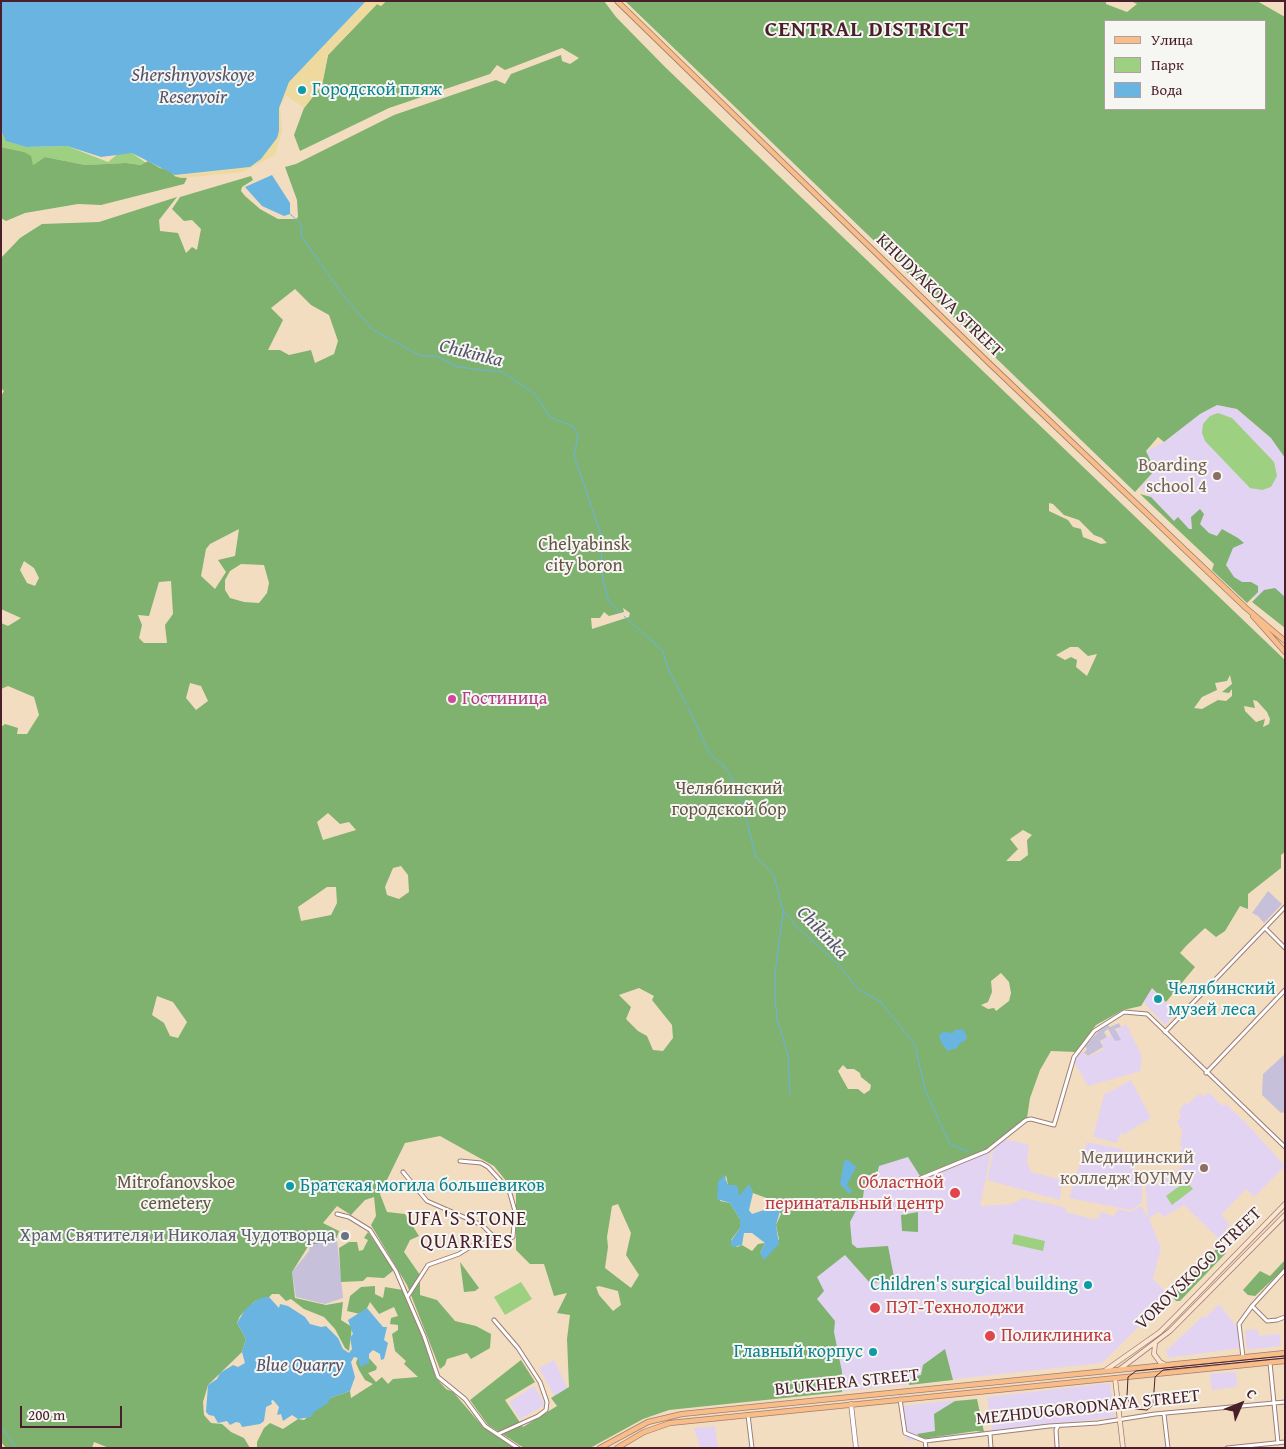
<!DOCTYPE html>
<html>
<head>
<meta charset="utf-8">
<style>
  body { margin:0 }
  #map { position:relative; width:1286px; height:1449px; overflow:hidden; background:#f2ddc1; font-family:"Gentium Book Plus",serif }
  canvas { display:block }
  .frame { position:absolute; inset:0; border:2px solid #4a1f2b; pointer-events:none }
  .legend { position:absolute; left:1104px; top:20px; width:162px; height:90px; box-sizing:border-box; background:#f6f6f2; border:1px solid #b1a0a2; margin:0; padding:6px 9px; list-style:none; font-size:15px; color:#4a1f2b }
  .legend li { display:flex; align-items:center; gap:10px; height:25px }
  .legend b { width:25px; border:1px solid #b1a0a2 }
  .north { position:absolute; left:1216px; top:1379px; width:50px; height:50px; -webkit-text-stroke:4px #f6f6f2; paint-order:stroke; rotate:46deg; font-size:14px; font-weight:700; line-height:20px; text-align:center; color:#4a1f2b }
  .north::after { content:''; display:block; margin:auto; width:18px; height:22px; background:#4a1f2b; clip-path:polygon(50% 0,100% 100%,50% 72%,0 100%) }
  .scale { position:absolute; left:20px; top:1406px; width:102px; height:22px; box-sizing:border-box; border:2px solid #4a1f2b; border-top:0; padding-left:6px; font-size:15px; line-height:18px; white-space:nowrap; color:#4a1f2b; -webkit-text-stroke:4px #f6f6f2; paint-order:stroke }
</style>
</head>
<body>
<div id="map">
<canvas width="1286" height="1449"></canvas>
<div class="frame"></div>
<ul class="legend">
<li><b style="height:6px;background:#f8bd88"></b>Улица</li>
<li><b style="height:14px;background:#9dd080"></b>Парк</li>
<li><b style="height:14px;background:#6ab4e2"></b>Вода</li>
</ul>
<div class="north">С</div>
<div class="scale">200 m</div>
</div>
<script>
const g = document.querySelector('canvas').getContext('2d');
g.lineJoin = 'round';
function paint(path, color) {
  g.fillStyle = color;
  g.fill(path, 'evenodd');
}
function poly(rows) {
  const path = new Path2D();
  for (const r of rows) {
    path.moveTo(r[0], r[1]);
    for (let i = 2; i < r.length; i += 2) path.lineTo(r[i], r[i + 1]);
  }
  return path;
}
function strokePath(path, color, width, dash) {
  g.strokeStyle = color;
  g.lineWidth = width;
  g.lineCap = dash ? 'butt' : 'round';
  g.setLineDash(dash || []);
  g.stroke(path);
}
function label(font, color, halo, rows, align = 'center') {
  g.font = font + ' "Gentium Book Plus",serif';
  g.lineWidth = 4;
  g.setLineDash([]);
  g.textBaseline = 'middle';
  g.strokeStyle = halo;
  g.fillStyle = color;
  for (const [text, x, y, turn = 0] of rows) {
    g.save();
    g.translate(x, y);
    g.rotate((+turn || 0) * Math.PI / 180);
    g.textAlign = isNaN(turn) ? turn : align;
    if (halo) g.strokeText(text, 0, 0);
    g.fillText(text, 0, 0);
    g.restore();
  }
}
paint(poly([
  [1217,405,1237,409,1271,438,1284,453,1284,627,1140,488,1155,470,1146,451,1164,442,1200,414],
  [1149,986,1177,1012,1165,1025,1141,1000],
  [1126,1024,1142,1056,1140,1071,1088,1086,1074,1062,1082,1051,1087,1057,1103,1050,1102,1041],
  [1131,1080,1151,1118,1123,1135,1120,1133,1117,1143,1093,1137,1104,1095],
  [1208,1092,1223,1106,1226,1104,1247,1124,1285,1166,1254,1197,1246,1189,1221,1215,1230,1225,1225,1230,1229,1235,1223,1243,1184,1205,1164,1217,1159,1212,1149,1218,1161,1248,1153,1279,1170,1296,1102,1363,756,1401,816,1298,817,1278,853,1178,908,1150,921,1167,922,1179,990,1150,991,1152,980,1206,1011,1204,1024,1198,1063,1207,1066,1208,1066,1212,1093,1219,1099,1219,1100,1212,1114,1216,1118,1209,1130,1212,1141,1206,1148,1217,1145,1180,1159,1183,1183,1166,1177,1155,1183,1148,1180,1145,1182,1131,1177,1122,1181,1117,1179,1111,1185,1103,1188,1104,1199,1094,1205,1096],
  [884,1253,897,1292,885,1282,870,1283,845,1255],
  [1004,1139,1029,1145,1027,1162,1031,1172,1062,1180,1060,1200,987,1180,994,1148],
  [1087,1142,1122,1149,1142,1184,1142,1203,1131,1210,1069,1198],
  [1219,1304,1237,1327,1240,1348,1169,1358,1166,1351,1203,1316,1205,1318],
  [1257,1329,1259,1336,1280,1334,1281,1346,1247,1350,1245,1331],
  [554,1360,568,1389,555,1397,539,1368],
  [1236,1372,1237,1387,1212,1390,1210,1374],
  [1110,1383,1115,1417,992,1431,987,1397],
  [534,1386,545,1405,520,1419,509,1402],
  [954,1400,958,1435,907,1441,903,1406],
  [715,1426,718,1448,700,1448,694,1428]
]), '#e3d3f2');
paint(poly([
  [1268,891,1282,904,1264,923,1258,916,1252,913],
  [1119,1023,1121,1027,1115,1029,1121,1040,1115,1041,1108,1029,1104,1032,1107,1037,1100,1041,1103,1047,1088,1056,1084,1053,1087,1049,1085,1046,1087,1044,1099,1031,1108,1025,1110,1027],
  [1285,1054,1285,1112,1281,1113,1262,1095,1263,1074],
  [337,1240,343,1298,325,1304,296,1297,292,1272,309,1251,310,1244]
]), '#c6c0da');
paint(poly([
  [1,130,7,141,26,147,67,146,108,162,119,153,132,153,146,163,142,165,126,163,85,165,45,157,33,165,24,152,1,147],
  [1218,413,1232,418,1274,462,1277,476,1271,487,1262,490,1250,488,1205,441,1202,433,1203,424,1210,416],
  [1186,1181,1193,1189,1172,1205,1166,1196],
  [1014,1234,1045,1241,1043,1251,1012,1244],
  [521,1282,532,1299,505,1315,494,1297]
]), '#9dd080');
paint(poly([
  [386,1,604,1,616,17,665,67,1285,660,1285,852,1281,855,1281,868,1248,894,1248,909,1240,906,1225,931,1216,937,1205,928,1186,946,1180,953,1195,967,1166,1002,1152,988,1141,1006,1123,1010,1096,1025,1076,1052,1051,1051,1040,1070,1030,1098,1027,1118,985,1150,920,1176,908,1157,879,1166,877,1175,866,1175,863,1197,850,1222,852,1244,857,1248,888,1246,897,1293,885,1282,870,1283,845,1255,817,1277,824,1291,817,1299,835,1321,834,1332,842,1372,842,1392,669,1410,643,1419,590,1448,524,1448,488,1425,470,1400,521,1360,535,1382,505,1400,523,1427,557,1406,551,1398,569,1387,567,1339,570,1315,557,1313,567,1293,554,1296,544,1264,530,1264,516,1250,516,1193,494,1166,440,1136,405,1143,380,1194,387,1212,405,1214,419,1236,410,1240,404,1252,420,1275,420,1295,437,1300,455,1321,476,1326,491,1334,490,1348,471,1359,467,1353,447,1359,445,1365,440,1369,407,1285,371,1225,376,1216,374,1197,365,1200,351,1215,337,1206,323,1223,339,1231,336,1240,309,1245,292,1272,295,1298,326,1305,343,1302,341,1320,352,1327,349,1351,345,1348,335,1329,324,1317,304,1309,291,1299,286,1301,279,1294,272,1294,269,1297,255,1301,240,1316,237,1323,246,1339,242,1352,208,1385,203,1402,204,1415,211,1423,222,1424,231,1432,244,1438,250,1448,109,1448,94,1442,92,1448,6,1448,1,1442,1,727,5,724,18,728,17,734,27,734,39,715,34,697,8,686,1,689,1,623,8,626,21,618,1,609,1,396,4,391,1,388,1,258,20,238,42,224,99,222,177,197,159,220,160,231,178,233,186,253,192,247,197,250,201,229,192,220,184,221,172,209,180,197,251,176,253,180,242,187,241,191,245,196,260,209,278,219,296,219,298,217,297,200,285,167,296,164,394,115,496,80,505,84,511,74,561,55,562,61,570,64,579,58,562,48,505,70,497,65,490,74,389,108,300,151,294,135,304,108,322,85,328,55,377,4,381,6],
  [295,289,311,305,329,315,338,341,334,354,315,363,311,350,289,355,280,350,268,350,283,320,271,308],
  [1049,503,1053,504,1064,515,1079,520,1094,535,1102,538,1107,543,1101,544,1083,537,1081,529,1073,527,1068,520,1049,511],
  [239,529,235,556,218,560,226,572,215,589,201,576,206,549,210,544],
  [24,561,34,568,39,578,35,586,27,583,20,570],
  [241,564,264,565,269,583,267,593,259,603,244,602,230,598,225,590,225,580,230,571],
  [171,581,173,614,165,625,167,643,144,643,139,638,142,625,138,615,149,616,159,582],
  [623,608,630,613,629,617,592,629,591,618,600,618,604,612,609,616,624,612],
  [1070,647,1078,647,1088,656,1097,654,1087,676,1076,667,1077,660,1071,657,1065,660,1056,655],
  [1230,675,1232,684,1222,692,1229,693,1232,689,1232,696,1226,701,1218,700,1202,709,1194,708,1202,697,1217,690,1215,683,1227,681],
  [190,683,201,686,208,701,196,710,186,698],
  [1253,700,1257,701,1267,712,1270,719,1269,724,1263,727,1265,719,1256,722,1245,711,1244,706,1255,708],
  [328,813,340,824,349,822,356,830,323,840,317,822],
  [1023,830,1032,835,1027,840,1028,855,1020,861,1006,861,1018,849,1010,839],
  [401,866,408,875,409,892,399,899,387,895,385,887,393,868],
  [327,887,336,887,337,903,331,915,301,921,298,907],
  [1001,973,1009,982,1011,993,1009,1001,996,1011,994,1008,988,1009,981,1005,988,1002,992,992,991,981],
  [639,988,654,996,652,1000,672,1025,673,1038,663,1051,653,1050,647,1036,638,1031,626,1019,631,1007,619,995],
  [157,996,173,1002,187,1022,178,1038,170,1036,164,1023,152,1015],
  [843,1065,847,1069,854,1069,860,1073,861,1077,871,1085,870,1090,864,1094,858,1089,848,1089,838,1071],
  [726,1175,728,1185,739,1197,749,1185,753,1193,777,1202,776,1206,781,1214,776,1225,779,1239,767,1254,760,1253,765,1243,758,1244,752,1251,742,1245,737,1247,731,1240,740,1228,740,1219,730,1203,720,1201],
  [618,1204,631,1233,626,1255,639,1275,631,1288,605,1268,608,1247,607,1237,612,1206],
  [599,1286,618,1291,621,1305,613,1311,599,1295,596,1287],
  [625,1,1106,1,1106,4,1127,12,1137,4,1131,1,1257,1,1285,17,1285,458,1271,438,1237,409,1217,405,1200,414,1164,442,1158,437,1146,451,1155,470,1135,492],
  [1105,21,1265,21,1265,109,1105,109],
  [1,147,24,152,31,156,33,165,45,157,85,165,126,163,141,165,148,161,160,168,169,170,175,176,187,178,184,184,101,205,78,204,25,213,6,221,1,218],
  [1140,494,1151,497,1174,521,1178,517,1189,529,1192,529,1191,517,1200,509,1204,514,1200,524,1209,533,1217,536,1222,529,1238,538,1244,543,1233,548,1226,565,1234,577,1242,582,1251,582,1258,586,1258,592,1247,603,1212,570,1214,564],
  [1275,588,1285,597,1285,628,1252,602,1264,590],
  [918,1212,918,1232,902,1231,901,1215],
  [368,1232,394,1270,384,1278,367,1277,363,1281,341,1282,339,1248,349,1242,357,1242,359,1251,363,1250,368,1240,364,1238],
  [1219,1246,1226,1253,1180,1301,1176,1301,1172,1296],
  [1285,1260,1285,1268,1255,1296,1248,1295,1243,1290,1260,1271,1270,1276],
  [460,1262,479,1288,475,1291,464,1292],
  [375,1286,375,1294,383,1298,385,1287,403,1290,423,1336,436,1378,446,1389,453,1392,484,1428,516,1448,257,1448,257,1442,264,1428,270,1423,283,1429,298,1419,304,1420,330,1398,350,1391,351,1398,373,1384,365,1380,359,1370,356,1363,358,1357,360,1362,368,1357,377,1367,376,1370,368,1373,376,1382,382,1377,388,1384,393,1379,418,1377,404,1364,406,1361,395,1351,392,1334,398,1330,398,1325,390,1324,391,1318,398,1316,394,1307,379,1314,370,1302,367,1308,360,1314,347,1311,350,1296,361,1287],
  [945,1349,953,1380,909,1385,908,1378,921,1375,923,1365],
  [977,1399,984,1432,976,1431,922,1439,917,1434,935,1431,934,1414,955,1401]
]), '#7eb26e');
paint(poly([
  [366,1,386,1,381,6,377,4,328,55,322,85,304,108,286,95,280,107,282,130,275,155,243,172,181,178,174,176,250,167,261,159,279,131,279,108,289,82]
]), '#eeda9e');
paint(poly([
  [1,1,366,1,289,82,279,108,279,131,277,138,261,159,250,167,175,175,132,153,101,157,67,146,26,147,6,141,1,130],
  [272,175,290,203,290,214,284,216,262,206,245,187],
  [963,1029,967,1037,965,1041,960,1043,957,1048,947,1051,940,1040,939,1035,944,1032,953,1033,955,1030],
  [848,1160,855,1166,857,1165,847,1185,852,1191,849,1194,840,1184,844,1161],
  [724,1175,728,1185,736,1185,738,1188,739,1196,749,1184,753,1193,749,1210,752,1214,776,1206,780,1211,776,1225,779,1244,764,1260,760,1253,765,1243,752,1233,744,1233,742,1245,733,1247,731,1245,731,1241,740,1228,740,1219,730,1203,717,1199,718,1182],
  [264,1297,269,1297,279,1308,280,1304,288,1306,305,1317,310,1324,321,1327,326,1326,338,1338,343,1349,349,1353,352,1349,350,1337,353,1334,348,1320,367,1308,383,1327,387,1327,384,1340,388,1343,384,1359,381,1360,380,1354,373,1350,369,1354,369,1363,360,1367,358,1358,354,1357,351,1362,355,1377,350,1391,330,1398,328,1403,314,1412,311,1417,298,1419,292,1415,283,1421,281,1414,277,1415,279,1407,273,1400,271,1401,272,1404,266,1407,264,1421,260,1424,242,1427,240,1423,236,1422,230,1425,227,1421,218,1423,214,1416,209,1415,206,1412,208,1385,217,1379,220,1373,233,1365,238,1367,245,1363,242,1352,246,1339,237,1323,245,1310,255,1301]
]), '#6ab4e2');
strokePath(poly([
  [289,213,301,224,302,237,342,294,373,330,421,356,436,356,458,367,502,372,535,394,550,417,574,427,578,436,574,456,600,532,603,579,609,602,621,613],
  [624,616,663,651,669,671,687,705],
  [688,707,710,755,722,764,729,773,741,799,756,857,774,875,783,911,797,927,839,965,859,990,881,1002,915,1045,925,1090,950,1144,969,1152],
  [783,912,775,973,775,995,777,1019,788,1055,790,1094],
  [1,1427,16,1447]
]), '#6ab4e2', 1);
const minor = poly([
  [1265,928,1285,948],
  [1165,1032,1285,907],
  [1206,1073,1285,990],
  [403,1172,427,1201,482,1225,498,1241],
  [921,1178,987,1151,1026,1120,1031,1119,1054,1125,1074,1057,1094,1031,1124,1012,1147,1014,1285,1147],
  [337,1214,349,1217,370,1230,396,1271,424,1336,438,1377,465,1399,485,1426,518,1448],
  [408,1296,428,1265,459,1254,475,1244,503,1241,513,1237,515,1211,509,1190,488,1167,481,1163,460,1161],
  [1252,1306,1267,1321,1277,1320,1285,1317],
  [494,1320,518,1348,540,1382,547,1402,546,1410,538,1416,498,1434],
  [1243,1357,1239,1324,1252,1306,1285,1270],
  [1270,1363,1278,1443],
  [900,1399,905,1433,925,1441,1049,1426,1098,1423,1155,1414,1285,1402],
  [1164,1414,1168,1448],
  [748,1415,752,1448],
  [990,1434,991,1448],
  [925,1441,926,1448],
  [1057,1446,1056,1430,1058,1426],
  [1227,1448,1285,1442]
]);
const tertiary = poly([
  [851,1404,856,1448]
]);
const secondary = poly([
  [1155,1344,1154,1354,1160,1362,1166,1365],
  [1120,1369,1170,1331,1285,1215],
  [1106,1370,1160,1332,1177,1315,1285,1204],
  [1115,1378,1123,1448]
]);
const primary = poly([
  [617,1,989,363,1246,608,1285,641],
  [1253,616,1285,652],
  [600,1448,648,1422,682,1414,1285,1353],
  [617,1448,644,1432,670,1423,1285,1361]
]);
strokePath(minor, '#9e7e76', 5);
strokePath(tertiary, '#9e7e76', 5.5);
strokePath(secondary, '#9e7e76', 5.5);
strokePath(primary, '#9e7e76', 6);
strokePath(minor, '#fff', 3);
strokePath(tertiary, '#fff', 4);
strokePath(secondary, '#fce5cf', 4);
strokePath(primary, '#f8bd88', 4.5);
strokePath(poly([
  [1285,1356,1136,1371,1128,1377,1127,1396,1129,1402,1135,1409,1147,1410,1153,1405,1155,1377,1163,1370,1285,1358]
]), '#4a1f2b', 1);
for (const [x, y, r, color] of [
  [302,90,5,"#0f9aa8"],
  [1217,476,5,"#8d6e63"],
  [452,699,5,"#d1479c"],
  [1158,999,5,"#0f9aa8"],
  [1204,1168,5,"#8d6e63"],
  [290,1186,5,"#0f9aa8"],
  [955,1193,6,"#e0444e"],
  [345,1236,5,"#6b7280"],
  [1088,1285,5,"#0f9aa8"],
  [875,1308,6,"#e0444e"],
  [990,1336,6,"#e0444e"],
  [873,1352,5,"#0f9aa8"]
]) {
  const dot = new Path2D();
  dot.arc(x, y, r, 0, 2 * Math.PI);
  g.fillStyle = color;
  g.fill(dot);
  strokePath(dot, '#f6f6f2', 2);
}
label('18px', '#0d838f', '#f6f6f2', [
  ["Городской пляж",312,90],
  ["Челябинский",1168,989],
  ["музей леса",1168,1010],
  ["Братская могила большевиков",300,1186],
  ["Children's surgical building",1078,1285,"right"],
  ["Главный корпус",863,1352,"right"]
], 'left');
label('18px', '#4a1f2b', '#f6f6f2', [
  ["KHUDYAKOVA STREET",939,296,44],
  ["VOROVSKOGO STREET",1199,1269,-44],
  ["BLUKHERA STREET",847,1383,-6],
  ["MEZHDUGORODNAYA STREET",1088,1408,-6]
]);
label('18px', '#785e54', '#f6f6f2', [
  ["Boarding",1207,466],
  ["school 4",1207,487],
  ["Медицинский",1194,1158],
  ["колледж ЮУГМУ",1194,1179]
], 'right');
label('18px', '#635444', '#f6f6f2', [
  ["Chelyabinsk",584,545],
  ["city boron",584,566],
  ["Челябинский",729,789],
  ["городской бор",729,810],
  ["Mitrofanovskoe",176,1183],
  ["cemetery",176,1204]
]);
label('18px', '#b23c85', '#f6f6f2', [
  ["Гостиница",462,699]
], 'left');
label('18px', '#be3a42', '#f6f6f2', [
  ["Областной",944,1183,"right"],
  ["перинатальный центр",944,1204,"right"],
  ["ПЭТ-Технолоджи",886,1308],
  ["Поликлиника",1001,1336]
], 'left');
label('18px', '#5b616d', '#f6f6f2', [
  ["Храм Святителя и Николая Чудотворца",335,1236]
], 'right');
label('italic 19px', '#55536b', '#f6f6f2', [
  ["Shershnyovskoye",193,76],
  ["Reservoir",193,98],
  ["Chikinka",471,354,14],
  ["Chikinka",822,933,46],
  ["Blue Quarry",300,1366]
]);
g.letterSpacing = '1px';
label('20px', '#4a1f2b', '#f6f6f2', [
  ["UFA'S STONE",467,1220],
  ["QUARRIES",467,1243]
]);
g.letterSpacing = '0px';
g.letterSpacing = '1px';
label('bold 22px', '#4a1f2b', '#f6f6f2', [
  ["CENTRAL DISTRICT",867,30]
]);
g.letterSpacing = '0px';
</script>
</body>
</html>
